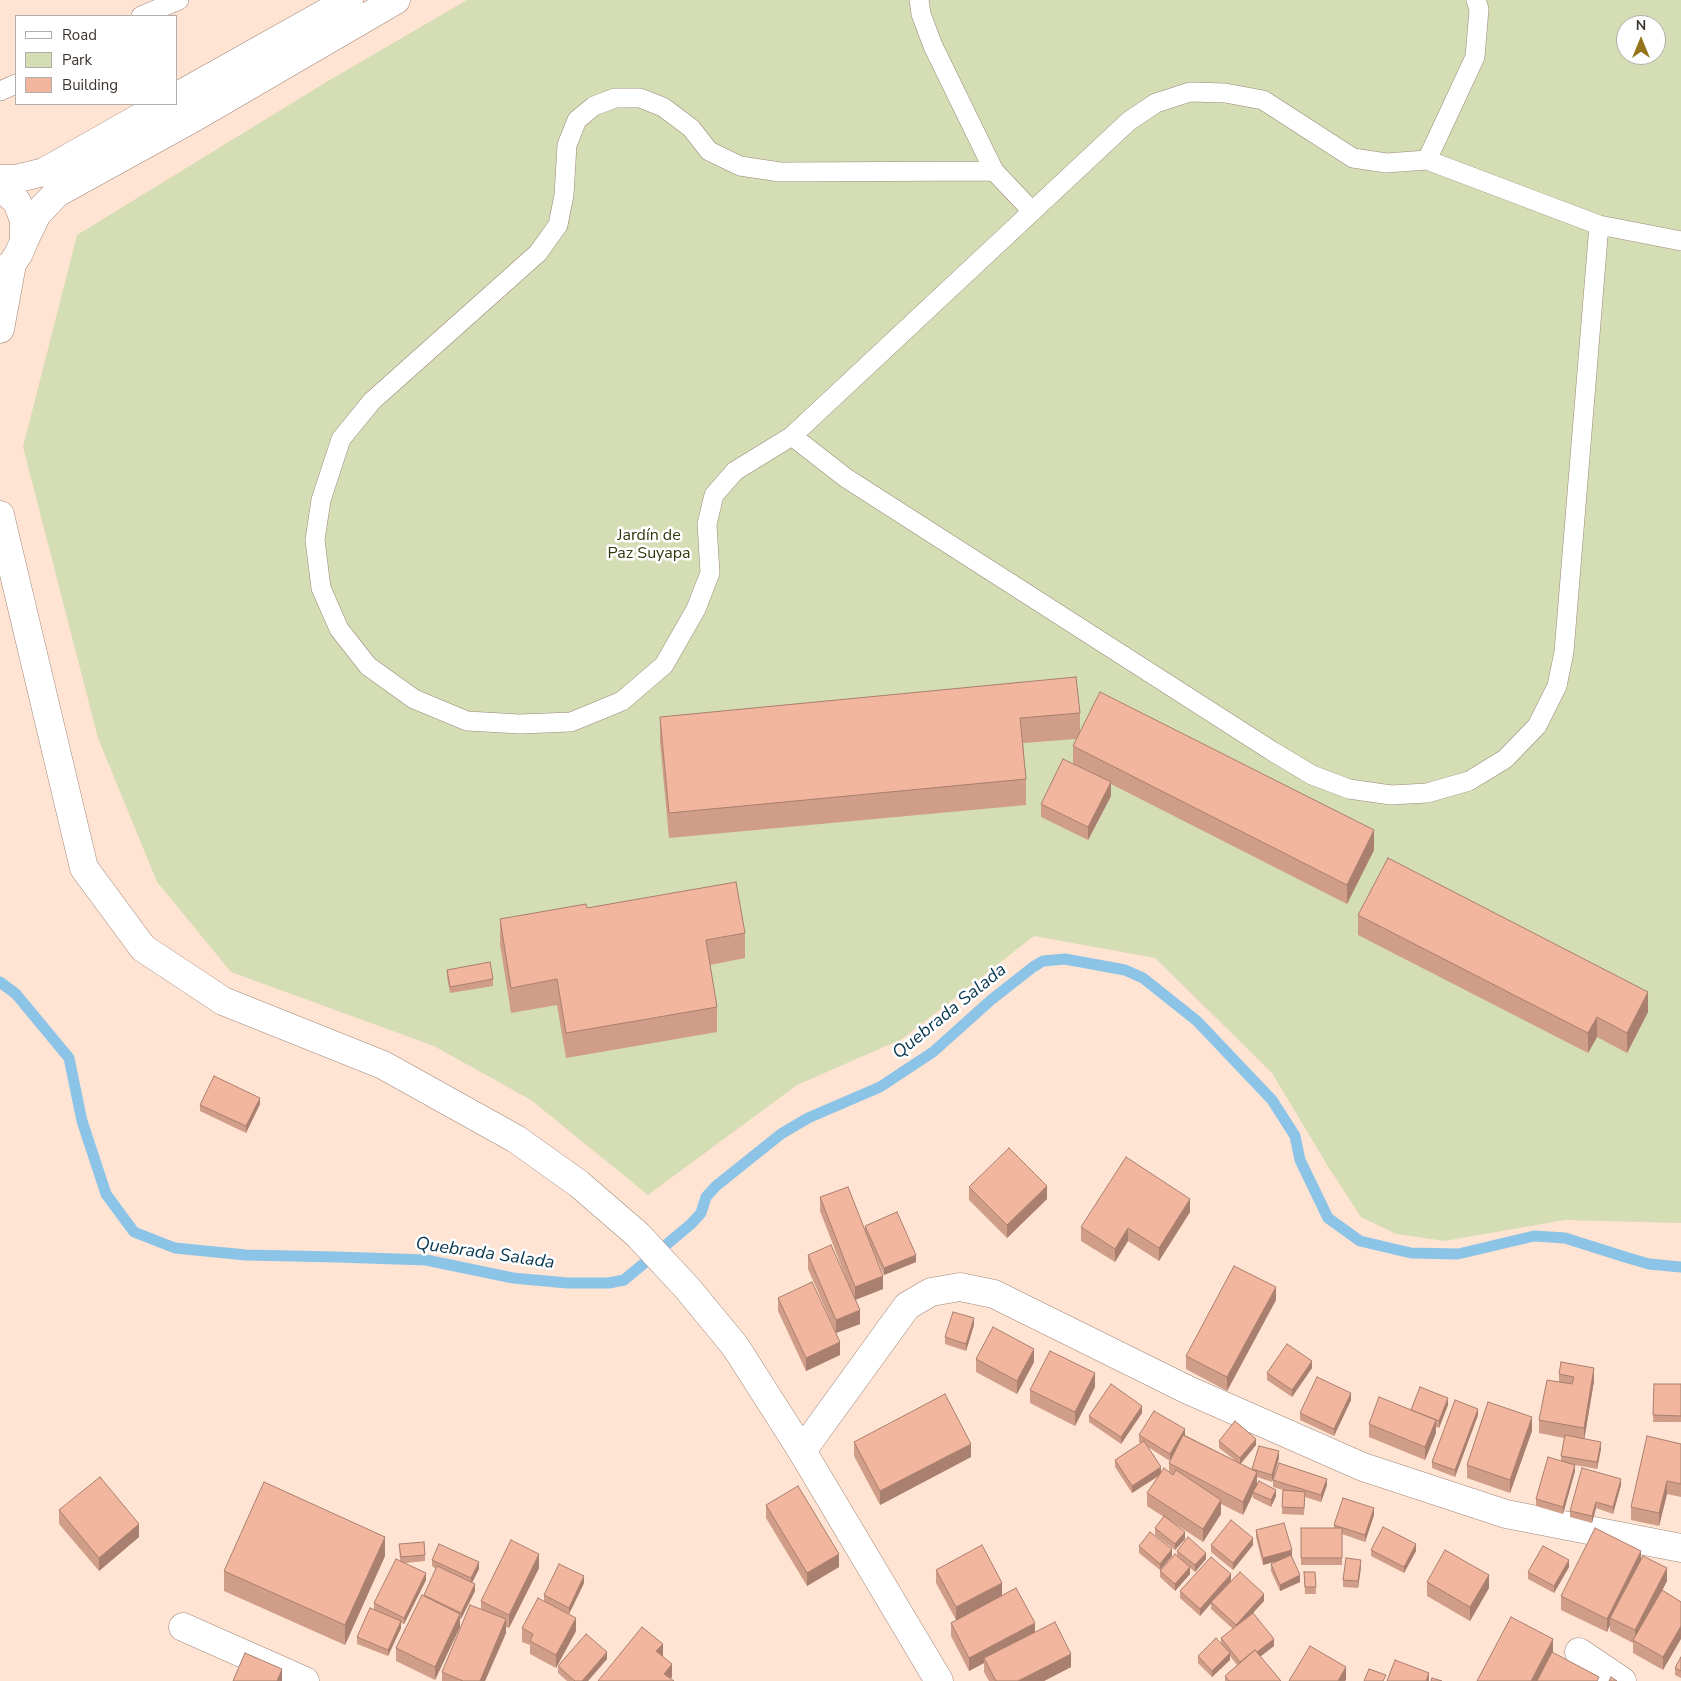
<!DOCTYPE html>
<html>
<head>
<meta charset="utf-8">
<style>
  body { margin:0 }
  #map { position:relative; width:1681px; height:1681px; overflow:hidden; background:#ffe3d3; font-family:"Nunito Sans",sans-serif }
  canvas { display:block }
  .legend { position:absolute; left:15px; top:15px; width:162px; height:90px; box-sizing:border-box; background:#fff; border:1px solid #b1adab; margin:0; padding:6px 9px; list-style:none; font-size:15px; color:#3d332d }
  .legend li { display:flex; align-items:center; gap:10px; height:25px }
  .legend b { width:25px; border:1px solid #b1adab }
  .north { position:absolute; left:1616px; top:15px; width:50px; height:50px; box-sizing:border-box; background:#fff; border:1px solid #b1adab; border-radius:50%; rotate:0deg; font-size:14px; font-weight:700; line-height:20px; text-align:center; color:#3d332d }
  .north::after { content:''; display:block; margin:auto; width:18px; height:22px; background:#93741b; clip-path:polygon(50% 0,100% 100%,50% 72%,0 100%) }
</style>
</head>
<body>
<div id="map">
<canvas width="1681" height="1681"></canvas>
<ul class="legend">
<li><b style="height:6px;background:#fff"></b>Road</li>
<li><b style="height:14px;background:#d5ddb5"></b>Park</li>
<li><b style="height:14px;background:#f2b69e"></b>Building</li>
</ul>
<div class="north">N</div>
</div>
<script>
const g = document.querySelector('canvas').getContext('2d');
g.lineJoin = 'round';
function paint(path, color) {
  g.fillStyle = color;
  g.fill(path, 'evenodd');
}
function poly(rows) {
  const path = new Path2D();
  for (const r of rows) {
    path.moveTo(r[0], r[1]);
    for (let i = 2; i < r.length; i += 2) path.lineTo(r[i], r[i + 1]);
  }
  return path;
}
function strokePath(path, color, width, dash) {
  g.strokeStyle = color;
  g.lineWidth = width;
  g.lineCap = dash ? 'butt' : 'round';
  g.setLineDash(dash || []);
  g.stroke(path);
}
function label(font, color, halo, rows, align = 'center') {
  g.font = font + ' "Nunito Sans",sans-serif';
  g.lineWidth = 5;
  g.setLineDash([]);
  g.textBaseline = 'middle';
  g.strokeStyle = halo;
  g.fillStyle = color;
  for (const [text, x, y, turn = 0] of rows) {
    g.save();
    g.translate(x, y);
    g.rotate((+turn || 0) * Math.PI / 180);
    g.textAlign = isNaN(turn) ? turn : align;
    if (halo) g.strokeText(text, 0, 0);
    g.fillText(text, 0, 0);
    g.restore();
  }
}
paint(poly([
  [467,0,1681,0,1681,1223,1565,1220,1445,1241,1396,1234,1361,1217,1329,1168,1272,1073,1155,958,1034,936,902,1039,797,1085,648,1195,531,1100,434,1046,231,972,157,882,98,738,23,447,77,235,328,81],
  [1626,25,1656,25,1656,55,1626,55]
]), '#d5ddb5');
strokePath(poly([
  [0,982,16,994,69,1058,82,1121,106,1194,134,1232,175,1248,246,1255,337,1257,426,1260,513,1278,567,1283,609,1283,624,1280,691,1224,701,1213,706,1197,716,1186,781,1134,808,1118,880,1087,933,1052,991,1000,1033,967,1043,961,1065,959,1125,970,1143,978,1197,1021,1272,1100,1295,1136,1300,1160,1328,1218,1360,1241,1411,1253,1458,1254,1534,1236,1565,1238,1625,1257,1649,1264,1681,1267]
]), '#8cc4e8', 11);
const service = poly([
  [919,0,921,14,933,46,994,171,1032,211],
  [141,16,179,0],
  [0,91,16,84],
  [1427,160,1475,57,1479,9,1476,0],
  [994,171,780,172,740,166,709,151,691,128,663,107,640,98,615,98,594,106,577,120,567,145,564,195,558,225,538,253,372,401,341,439,321,500,315,540,321,588,339,629,368,666,414,699,467,721,520,724,571,722,622,701,664,665,696,609,710,573,707,524,714,495,735,471,792,436,1129,121,1156,103,1190,92,1225,93,1263,100,1353,158,1386,163,1427,160,1599,225,1681,241],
  [792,436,846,478,1272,751,1312,775,1349,789,1391,795,1427,793,1469,781,1505,759,1537,726,1557,686,1564,652,1599,225]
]);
const minor = poly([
  [802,1451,907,1306,931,1292,960,1287,994,1294,1188,1390,1363,1467,1506,1514,1681,1548],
  [183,1627,305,1681],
  [1579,1652,1622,1681]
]);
const tertiary = poly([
  [176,97,349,0],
  [0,179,15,179,44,172,164,104],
  [0,186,17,202,24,220,24,241,19,253,12,264,0,273],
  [24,241,37,214,57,193,195,117,396,0],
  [0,329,12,264],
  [0,515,84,868,143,948,223,1001,383,1065,516,1139,579,1184,638,1235,688,1289,735,1346,802,1451,939,1681]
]);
strokePath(service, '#9f8678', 20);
strokePath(minor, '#9f8678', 29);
strokePath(tertiary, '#9f8678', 29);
strokePath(service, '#fff', 19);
strokePath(minor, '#fff', 28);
strokePath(tertiary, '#fff', 28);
paint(poly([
  [1080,713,1080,732,1374,850,1347,904,1111,784,1111,796,1088,840,1041,817,1041,804,1073,764,1073,746,1076,739,1023,743,1026,779,1026,805,669,838,660,742,660,717],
  [587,908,745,933,745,958,710,965,717,1007,717,1032,566,1058,557,1005,511,1013,500,944,500,919],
  [1358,915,1648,1012,1627,1053,1597,1037,1588,1053,1358,935],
  [447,970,493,979,493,986,450,993,447,977],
  [260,1104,246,1133,200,1111,200,1105],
  [969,1187,1047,1199,1007,1238,969,1200],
  [820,1197,865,1230,865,1226,916,1262,884,1275,873,1250,883,1289,855,1300,860,1324,836,1333,808,1269,808,1255,851,1291,820,1211],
  [1190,1212,1159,1261,1128,1241,1115,1262,1081,1241,1081,1227],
  [778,1298,840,1355,806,1371,778,1311],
  [1276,1300,1227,1391,1186,1369,1186,1356],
  [974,1325,966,1351,945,1344,945,1337],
  [976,1359,1034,1362,1017,1394,976,1372],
  [1312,1368,1292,1397,1267,1380,1267,1373],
  [1559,1374,1594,1381,1584,1439,1601,1449,1597,1469,1575,1465,1575,1471,1563,1514,1536,1506,1536,1499,1561,1461,1561,1456,1564,1438,1539,1433,1539,1420,1559,1382],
  [1654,1384,1681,1384,1681,1422,1653,1422],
  [1095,1387,1075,1426,1030,1403,1030,1390],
  [1351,1400,1334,1436,1300,1420,1300,1413],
  [1448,1405,1439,1428,1436,1427,1436,1433,1425,1460,1369,1437,1369,1424,1411,1410],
  [1142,1413,1121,1444,1089,1422,1089,1416],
  [1478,1415,1455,1477,1432,1468,1432,1462],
  [1532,1431,1510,1493,1467,1478,1467,1465],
  [1139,1435,1185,1435,1236,1461,1219,1448,1219,1441,1256,1445,1241,1464,1252,1469,1259,1446,1279,1458,1272,1482,1257,1477,1257,1484,1276,1496,1271,1507,1253,1498,1253,1494,1243,1515,1221,1504,1221,1514,1203,1542,1169,1520,1185,1539,1175,1550,1155,1535,1155,1528,1164,1517,1147,1506,1147,1493,1159,1476,1132,1493,1115,1467,1115,1460,1141,1443,1139,1442],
  [1148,1447,1170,1461,1169,1463,1169,1472,1161,1472],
  [854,1442,971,1457,880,1505,854,1456],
  [1681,1444,1681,1497,1667,1494,1659,1526,1631,1520,1631,1507],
  [1273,1480,1327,1485,1321,1502,1305,1497,1304,1515,1282,1514,1283,1490,1273,1487],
  [1621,1485,1613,1514,1596,1508,1592,1523,1570,1517,1570,1511],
  [766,1505,839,1567,807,1586,766,1518],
  [59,1510,139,1537,99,1571,59,1524],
  [1374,1515,1365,1542,1342,1534,1342,1565,1301,1565,1301,1528,1334,1528,1334,1525],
  [1256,1530,1292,1557,1300,1582,1280,1591,1271,1571,1271,1564,1280,1560,1263,1565,1256,1537],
  [399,1544,425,1555,425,1561,405,1563,426,1580,404,1624,401,1623,401,1628,388,1656,357,1644,357,1637,374,1609,374,1603,400,1561],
  [1211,1545,1253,1545,1233,1570,1211,1552],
  [1139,1546,1172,1556,1160,1570,1139,1553],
  [1371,1550,1416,1551,1404,1573,1371,1556],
  [1177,1551,1206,1559,1195,1572,1190,1568,1190,1574,1175,1591,1160,1577,1160,1571,1177,1556],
  [385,1556,345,1645,224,1591,224,1571],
  [1641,1559,1667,1581,1662,1590,1681,1602,1663,1670,1633,1653,1633,1643,1610,1631,1610,1625,1607,1632,1561,1610,1561,1596],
  [432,1560,479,1569,472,1582,475,1591,461,1619,460,1619,460,1627,435,1680,396,1661,396,1648,424,1596,436,1569,432,1566],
  [1361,1567,1358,1588,1343,1587,1343,1580],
  [1569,1567,1554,1593,1528,1579,1528,1572],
  [539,1568,509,1628,506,1627,506,1633,485,1681,442,1681,442,1672,481,1609,481,1601],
  [936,1570,1002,1595,1035,1632,1071,1667,1044,1681,989,1681,984,1672,984,1663,969,1671,951,1636,951,1623,956,1620,936,1583],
  [1304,1572,1315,1572,1316,1594,1305,1594],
  [1231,1581,1264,1601,1252,1614,1274,1646,1260,1656,1281,1681,1225,1681,1225,1676,1237,1665,1230,1656,1230,1660,1212,1677,1198,1663,1198,1656,1221,1644,1221,1638,1233,1629,1211,1609,1211,1602,1200,1616,1180,1598,1180,1591],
  [1427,1582,1489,1588,1470,1621,1427,1596],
  [584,1583,569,1614,576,1631,556,1668,530,1654,530,1645,522,1642,522,1628,544,1602,544,1595],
  [1681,1657,1681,1678,1675,1675,1675,1668],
  [607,1659,588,1681,567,1681,558,1673,558,1666]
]), '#d09d88');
paint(poly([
  [1111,782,1111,796,1088,840,1088,827],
  [1374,830,1374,850,1347,904,1347,885],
  [1648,992,1648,1012,1627,1053,1627,1033],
  [1597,1017,1597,1037,1588,1053,1588,1033],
  [260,1098,260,1104,246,1133,246,1126],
  [1047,1186,1047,1199,1007,1238,1007,1225],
  [1190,1199,1190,1212,1159,1261,1159,1248],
  [1128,1228,1128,1241,1115,1262,1115,1249],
  [916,1255,916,1262,884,1275,884,1268],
  [883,1276,883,1289,855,1300,855,1287],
  [1276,1287,1276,1300,1227,1391,1227,1377],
  [860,1310,860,1324,836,1333,836,1320],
  [974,1318,974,1325,966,1351,966,1344],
  [840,1342,840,1355,806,1371,806,1358],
  [1034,1349,1034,1362,1017,1394,1017,1381],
  [1312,1361,1312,1368,1292,1397,1292,1390],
  [1594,1368,1594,1381,1584,1441,1584,1428],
  [1095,1373,1095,1387,1075,1426,1075,1412],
  [1351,1393,1351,1400,1334,1436,1334,1429],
  [1448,1398,1448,1405,1439,1428,1439,1421],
  [1142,1406,1142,1413,1121,1444,1121,1437],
  [1478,1409,1478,1415,1455,1477,1455,1470],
  [1532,1417,1532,1431,1510,1493,1510,1480],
  [1436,1420,1436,1433,1425,1460,1425,1447],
  [1185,1429,1185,1436,1170,1461,1170,1454],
  [1256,1439,1256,1445,1240,1464,1240,1458],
  [1601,1442,1601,1449,1597,1469,1597,1462],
  [971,1444,971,1457,880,1505,880,1491],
  [1279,1451,1279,1458,1272,1482,1272,1475],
  [1575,1465,1575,1471,1563,1514,1563,1507],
  [1161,1467,1161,1474,1132,1493,1132,1486],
  [1257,1472,1257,1485,1253,1492,1253,1494,1243,1515,1243,1502],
  [1327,1479,1327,1485,1321,1502,1321,1495],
  [1621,1479,1621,1485,1613,1514,1613,1507],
  [1667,1481,1667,1494,1659,1526,1659,1513],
  [1276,1490,1276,1496,1271,1507,1271,1500],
  [1221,1500,1221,1514,1203,1542,1203,1529],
  [1596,1502,1596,1508,1592,1523,1592,1516],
  [1374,1508,1374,1515,1365,1542,1365,1535],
  [139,1524,139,1537,99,1571,99,1558],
  [1185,1532,1185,1539,1175,1550,1175,1544],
  [385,1537,385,1556,345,1645,345,1625],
  [1253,1538,1253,1545,1233,1570,1233,1563],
  [1416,1544,1416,1551,1404,1573,1404,1567],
  [1172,1549,1172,1556,1160,1570,1160,1564],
  [1292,1550,1292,1557,1263,1565,1263,1558],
  [1641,1551,1641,1565,1610,1618,1610,1625,1607,1632,1607,1619],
  [1206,1553,1206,1559,1195,1572,1195,1565],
  [539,1554,539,1568,509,1628,509,1615],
  [839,1554,839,1567,807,1586,807,1573],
  [1361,1560,1361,1567,1358,1588,1358,1581],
  [1569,1560,1569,1567,1554,1593,1554,1586],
  [479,1562,479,1569,471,1585,471,1578],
  [1190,1567,1190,1574,1175,1591,1175,1584],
  [1667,1568,1667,1581,1636,1642,1635,1641,1635,1630],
  [426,1573,426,1580,404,1624,404,1618],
  [1231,1574,1231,1581,1200,1616,1200,1609],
  [1300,1575,1300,1582,1280,1591,1280,1585],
  [1489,1575,1489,1588,1470,1621,1470,1607],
  [584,1576,584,1583,569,1614,569,1608],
  [1002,1583,1002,1596,956,1621,956,1607],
  [475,1584,475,1591,461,1619,461,1613],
  [1264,1594,1264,1601,1236,1631,1236,1625],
  [460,1614,460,1627,435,1680,435,1667],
  [576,1618,576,1631,556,1668,556,1655],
  [506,1619,506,1633,485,1681,480,1681],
  [401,1621,401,1628,388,1656,388,1650],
  [1035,1623,1035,1636,984,1658,984,1663,969,1671,969,1658],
  [1681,1626,1681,1639,1663,1670,1663,1657],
  [1274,1639,1274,1646,1242,1671,1242,1664],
  [1553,1639,1553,1652,1538,1681,1531,1681],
  [663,1644,663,1657,656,1651],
  [607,1652,607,1659,588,1681,582,1681],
  [1230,1653,1230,1660,1212,1677,1212,1671],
  [1071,1654,1071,1667,1044,1681,1018,1681],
  [672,1664,672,1677,669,1681,664,1674],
  [1346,1667,1346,1680,1345,1681,1338,1681],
  [282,1669,282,1681,277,1681],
  [1429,1673,1429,1681,1426,1681]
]), '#a97f6f');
const building = poly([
  [1076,677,1080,713,1020,718,1026,779,669,813,660,717,1076,677],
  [1100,692,1374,830,1347,885,1073,746,1100,692],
  [1063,759,1111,782,1088,827,1041,804,1063,759],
  [1388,858,1648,992,1627,1033,1597,1017,1588,1033,1358,915,1388,858],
  [736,882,745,933,706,940,717,1007,566,1033,557,979,511,988,500,919,586,904,587,908,736,882],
  [490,962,493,979,450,987,447,970,490,962],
  [214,1076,260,1098,246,1126,200,1105,214,1076],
  [1009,1148,1047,1186,1007,1225,969,1187,1009,1148],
  [1126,1157,1190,1199,1159,1248,1128,1228,1115,1249,1081,1227,1126,1157],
  [848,1187,883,1276,855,1287,820,1197,848,1187],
  [897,1212,916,1255,884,1268,865,1226,897,1212],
  [831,1245,860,1310,836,1320,808,1255,831,1245],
  [1234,1266,1276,1287,1227,1377,1186,1356,1234,1266],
  [812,1282,840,1342,806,1358,778,1298,812,1282],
  [953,1312,974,1318,966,1344,945,1337,953,1312],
  [993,1327,1034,1349,1017,1381,976,1359,993,1327],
  [1287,1344,1312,1361,1292,1390,1267,1373,1287,1344],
  [1050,1351,1095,1373,1075,1412,1030,1390,1050,1351],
  [1561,1362,1594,1368,1584,1428,1539,1420,1547,1380,1572,1384,1574,1377,1559,1374,1561,1362],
  [1317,1377,1351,1393,1334,1429,1300,1413,1317,1377],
  [1111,1384,1142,1406,1121,1437,1089,1416,1111,1384],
  [1654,1384,1681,1384,1681,1416,1653,1415,1654,1384],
  [1420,1387,1448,1398,1439,1421,1411,1410,1420,1387],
  [945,1394,971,1444,880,1491,854,1442,945,1394],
  [1379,1397,1436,1420,1425,1447,1369,1424,1379,1397],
  [1455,1400,1478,1409,1455,1470,1432,1462,1455,1400],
  [1488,1402,1532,1417,1510,1480,1467,1465,1488,1402],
  [1154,1411,1185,1429,1170,1454,1139,1435,1154,1411],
  [1235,1421,1256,1439,1240,1458,1219,1441,1235,1421],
  [1183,1435,1257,1472,1243,1502,1169,1463,1183,1435],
  [1565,1435,1601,1442,1597,1462,1561,1456,1565,1435],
  [1647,1436,1681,1444,1681,1484,1667,1481,1659,1513,1631,1507,1647,1436],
  [1144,1441,1161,1467,1132,1486,1115,1460,1144,1441],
  [1259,1446,1279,1451,1272,1475,1252,1469,1259,1446],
  [1548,1457,1575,1465,1563,1507,1536,1499,1548,1457],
  [1279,1463,1327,1479,1321,1495,1273,1480,1279,1463],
  [1164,1468,1173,1475,1176,1470,1221,1500,1203,1529,1147,1493,1164,1468],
  [1582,1468,1621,1479,1613,1507,1596,1502,1592,1516,1570,1511,1582,1468],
  [100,1477,139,1524,99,1558,59,1510,100,1477],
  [1259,1481,1276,1490,1271,1500,1253,1492,1259,1481],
  [264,1482,385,1537,345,1625,224,1571,264,1482],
  [798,1486,839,1554,807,1573,766,1505,798,1486],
  [1283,1490,1305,1492,1304,1508,1282,1507,1283,1490],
  [1343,1498,1374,1508,1365,1535,1334,1525,1343,1498],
  [1164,1516,1185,1532,1175,1544,1155,1528,1164,1516],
  [1231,1520,1253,1538,1233,1563,1211,1545,1231,1520],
  [1284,1523,1292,1550,1263,1558,1256,1530,1284,1523],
  [1383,1527,1416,1544,1404,1567,1371,1550,1383,1527],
  [1301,1528,1342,1528,1342,1558,1301,1558,1301,1528],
  [1595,1528,1641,1551,1607,1619,1561,1596,1595,1528],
  [1150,1532,1172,1549,1160,1564,1139,1546,1150,1532],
  [1188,1537,1206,1553,1195,1565,1177,1551,1188,1537],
  [511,1540,539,1554,509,1615,481,1601,511,1540],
  [424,1542,425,1555,401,1557,399,1544,424,1542],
  [439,1544,479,1562,471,1578,432,1560,439,1544],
  [982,1545,1002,1583,956,1607,936,1570,982,1545],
  [1543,1546,1569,1560,1554,1586,1528,1572,1543,1546],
  [1445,1550,1489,1575,1470,1607,1427,1582,1445,1550],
  [1175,1554,1190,1567,1175,1584,1160,1571,1175,1554],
  [1291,1555,1300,1575,1280,1585,1271,1564,1291,1555],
  [1643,1556,1667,1568,1635,1630,1610,1618,1643,1556],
  [1211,1557,1231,1574,1200,1609,1180,1591,1211,1557],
  [1346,1558,1361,1560,1358,1581,1343,1580,1346,1558],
  [396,1559,426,1573,404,1618,374,1603,396,1559],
  [559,1564,584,1576,569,1608,544,1595,559,1564],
  [437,1566,475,1584,461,1613,424,1595,437,1566],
  [1240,1572,1264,1594,1236,1625,1211,1602,1240,1572],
  [1304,1572,1315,1572,1316,1587,1305,1587,1304,1572],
  [1016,1588,1035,1623,969,1658,951,1623,1016,1588],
  [1662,1590,1681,1602,1681,1626,1663,1657,1633,1640,1662,1590],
  [422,1595,460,1614,435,1667,396,1648,422,1595],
  [538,1598,576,1618,556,1655,530,1641,533,1634,522,1628,538,1598],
  [470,1605,506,1619,480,1681,463,1681,442,1672,470,1605],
  [370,1608,401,1621,388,1650,357,1637,370,1608],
  [1253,1613,1274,1639,1257,1652,1255,1650,1240,1662,1221,1638,1253,1613],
  [1511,1617,1553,1639,1531,1681,1477,1681,1511,1617],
  [1055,1622,1071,1654,1018,1681,996,1681,984,1658,1055,1622],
  [642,1627,663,1644,656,1651,672,1664,664,1674,674,1681,598,1681,642,1627],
  [586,1634,607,1652,582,1681,575,1681,558,1666,586,1634],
  [1216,1638,1230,1653,1212,1671,1198,1656,1216,1638],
  [1310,1646,1346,1667,1338,1681,1289,1681,1310,1646],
  [1255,1650,1281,1681,1229,1681,1225,1676,1255,1650],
  [1552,1652,1599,1677,1597,1681,1537,1681,1552,1652],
  [245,1653,282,1669,277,1681,233,1681,245,1653],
  [1681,1657,1681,1671,1675,1668,1681,1657],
  [1395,1660,1429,1673,1426,1681,1387,1681,1395,1660],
  [1369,1669,1386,1675,1383,1681,1364,1681,1369,1669],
  [1611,1677,1617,1681,1609,1681,1611,1677],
  [1432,1678,1442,1681,1431,1681,1432,1678]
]);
paint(building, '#f2b69e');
strokePath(building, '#a97f6f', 1);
label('16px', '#31370a', '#fff', [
  ["Jardín de",649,536],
  ["Paz Suyapa",649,554]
]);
label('italic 18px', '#093851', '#fff', [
  ["Quebrada Salada",950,1012,-39],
  ["Quebrada Salada",485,1254,8]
]);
</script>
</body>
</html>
